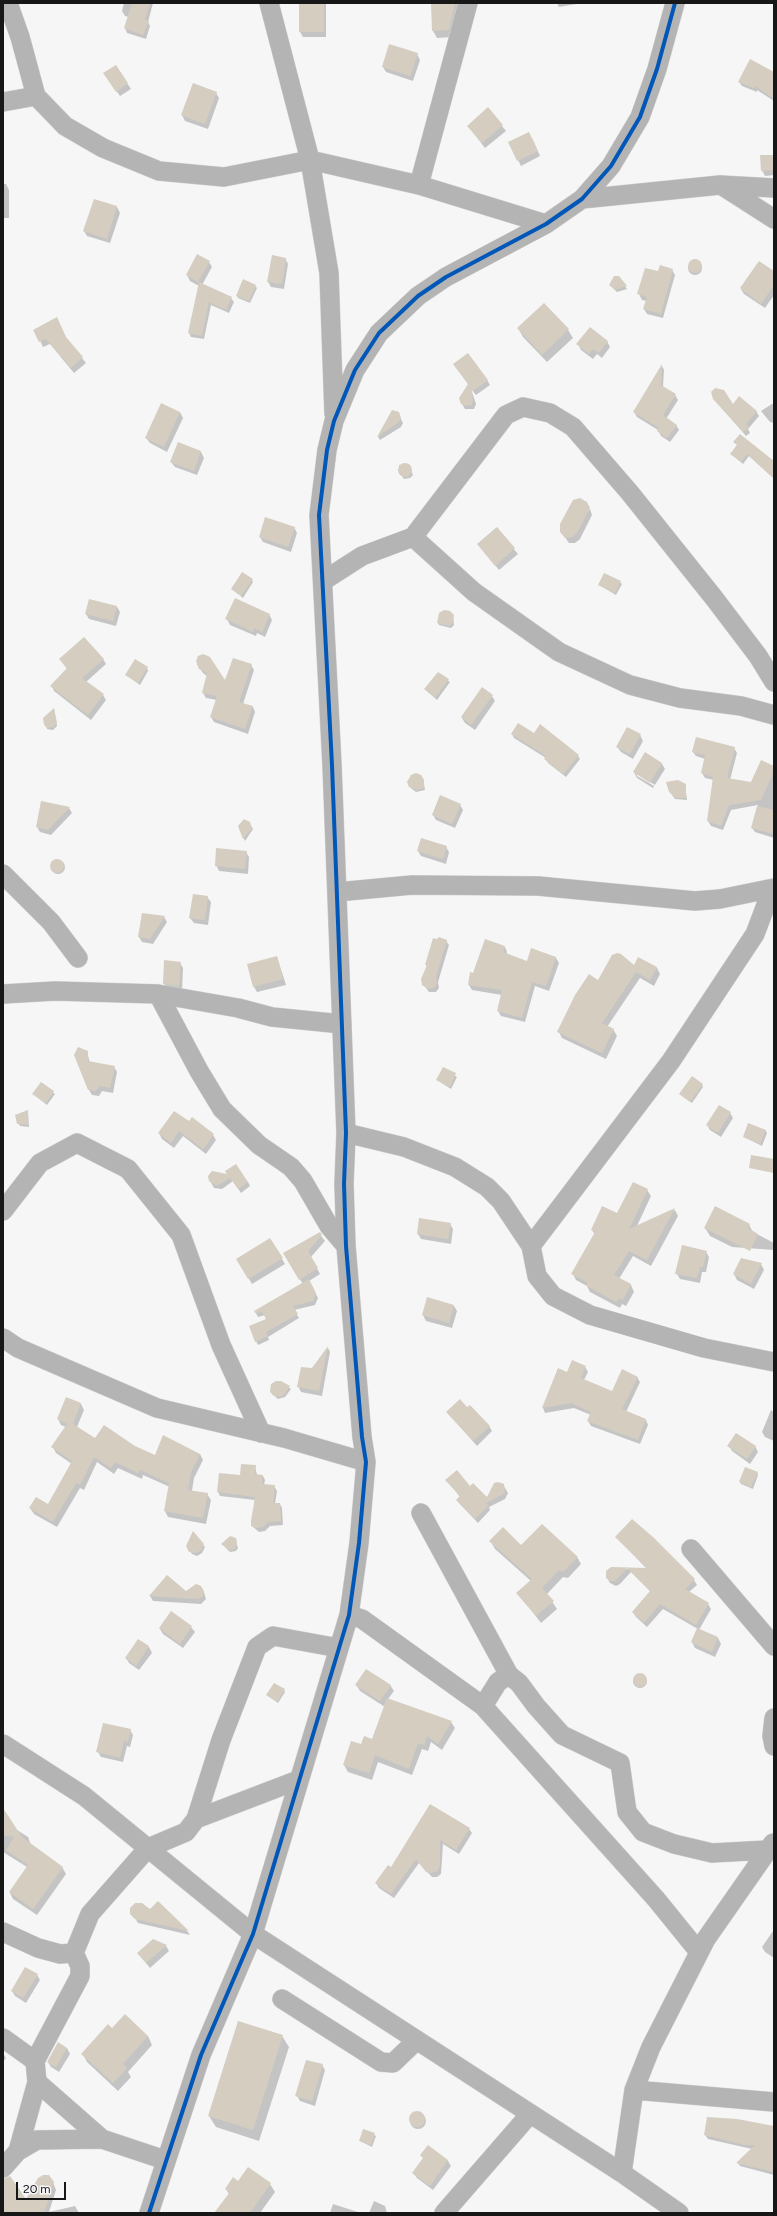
<!DOCTYPE html>
<html>
<head>
<meta charset="utf-8">
<style>
  body { margin:0 }
  #map { position:relative; width:777px; height:2216px; overflow:hidden; background:#f6f6f6; font-family:Figtree,sans-serif }
  canvas { display:block }
  .frame { position:absolute; inset:0; border:4px solid #171717; pointer-events:none }
  .scale { position:absolute; left:16px; top:2182px; width:50px; height:18px; box-sizing:border-box; border:2px solid #171717; border-top:0; padding-left:5px; font-size:12px; line-height:14px; white-space:nowrap; color:#171717; -webkit-text-stroke:3px #f5f5f7; paint-order:stroke }
</style>
</head>
<body>
<div id="map">
<canvas width="777" height="2216"></canvas>
<div class="frame"></div>
<div class="scale">20 m</div>
</div>
<script>
const g = document.querySelector('canvas').getContext('2d');
g.lineJoin = 'round';
function paint(path, color) {
  g.fillStyle = color;
  g.fill(path, 'evenodd');
}
function poly(rows) {
  const path = new Path2D();
  for (const r of rows) {
    if (r.length === 3) {
      path.moveTo(r[0] + r[2], r[1]);
      path.arc(r[0], r[1], r[2], 0, 2 * Math.PI);
      continue;
    }
    path.moveTo(r[0], r[1]);
    for (let i = 2; i < r.length; i += 2) path.lineTo(r[i], r[i + 1]);
  }
  return path;
}
function strokePath(path, color, width, dash) {
  g.strokeStyle = color;
  g.lineWidth = width;
  g.lineCap = dash ? 'butt' : 'round';
  g.setLineDash(dash || []);
  g.stroke(path);
}
paint(poly([
  [124,3,153,3,148,22,150,26,146,39,127,33,125,28,129,17,125,16,122,11],
  [300,3,326,3,326,37,303,37,300,32],
  [432,3,458,3,453,37,437,38,433,31],
  [557,3,577,3,577,4,559,7],
  [417,54,420,60,413,81,386,72,383,67],
  [774,72,774,101,757,90,757,92,742,86,739,82],
  [108,79,127,83,131,89,120,96],
  [193,84,216,93,219,98,208,129,185,121,182,115],
  [488,109,506,131,485,148,468,126],
  [532,138,540,156,521,166,518,160],
  [774,156,774,175,765,176,762,170],
  [3,184,6,184,9,190,9,218,3,218],
  [95,200,117,207,120,213,110,243,87,236,84,231],
  [285,258,288,264,284,289,271,287,268,282],
  [695,268,7],
  [209,262,212,267,202,285,231,298,234,302,229,313,211,305,204,339,191,337,189,333,199,286,190,281,187,275],
  [672,270,675,275,663,318,647,314,644,309,646,301,642,300,639,294,659,272],
  [774,272,774,295,765,308,744,294,741,289],
  [619,277,627,289,617,292,612,287],
  [255,286,257,288,250,303,238,298,237,296],
  [544,304,568,330,573,338,547,362,523,337,518,328],
  [35,330,67,339,86,363,74,373,50,344,43,347],
  [607,341,610,347,602,358,597,354,593,359,581,350,578,344],
  [454,365,487,380,490,385,476,395,471,389,476,404,474,409,465,409,462,404,469,385],
  [662,366,664,370,663,387,675,395,678,400,666,419,676,425,679,430,670,442,661,436,658,430,637,417,634,412],
  [714,399,756,411,759,416,748,429,750,433,746,436],
  [772,404,774,404,774,423,770,422,761,411],
  [392,411,398,413,403,423,401,427,380,440,378,437],
  [180,412,183,418,167,452,150,443,146,438],
  [178,444,201,452,204,458,197,475,175,467,171,462],
  [737,445,774,462,774,471,770,475,749,456,743,464,731,454],
  [408,464,413,475,410,478,404,479,400,473,399,465],
  [590,509,592,515,580,539,575,543,569,543,561,532],
  [294,527,297,533,291,552,263,542,260,537],
  [496,528,518,554,499,570,478,544],
  [252,580,253,582,243,598,232,589],
  [620,582,622,584,616,595,599,585],
  [117,607,120,612,116,626,89,619,86,614],
  [269,614,272,620,265,637,257,633,256,636,230,625,227,619],
  [453,616,454,625,451,628,439,625,438,623],
  [203,655,208,656,226,682,251,665,254,670,243,704,253,707,255,712,248,734,214,722,211,717,217,700,206,698,203,693,207,676,203,673,197,664,199,657],
  [60,659,103,659,106,664,86,682,103,695,106,700,91,720,54,691,52,686,67,669],
  [147,668,148,671,140,685,126,675],
  [438,673,450,682,437,700,425,689],
  [492,696,495,701,475,730,465,723,462,718],
  [54,709,57,726,53,730,47,729,46,726],
  [627,728,640,735,643,741,633,759,621,752,617,747],
  [512,734,535,735,578,756,580,759,566,777,548,763,546,758,514,738],
  [734,748,737,753,730,780,751,783,774,767,774,838,755,832,752,828,758,805,731,810,723,830,711,826,708,821,714,780,705,778,702,773,705,759,696,756,693,752],
  [645,754,662,764,665,769,653,788,637,778,634,772],
  [637,774,655,785,654,786,637,776],
  [423,778,425,790,416,792,412,789,410,787],
  [685,784,687,800,675,799,670,792],
  [460,805,463,810,455,828,436,820,433,815],
  [69,808,72,813,51,835,40,832,37,827],
  [242,821,248,821,253,829,245,841,239,828],
  [446,847,449,852,446,864,421,856,418,851],
  [246,852,249,857,248,874,219,871,216,865],
  [58,867,7],
  [207,897,211,902,208,925,194,923,190,918],
  [142,914,164,917,167,922,153,944,142,942,139,937],
  [446,941,449,945,438,982,439,988,436,992,429,992,423,984,427,967,426,965],
  [505,947,507,952,506,955,527,963,532,949,556,958,559,963,549,991,535,986,525,1022,501,1016,498,1011,502,995,472,990,469,985,474,974],
  [277,957,286,985,257,992,254,987],
  [639,958,657,968,660,974,654,986,640,978,607,1027,613,1029,617,1036,606,1059,562,1038,559,1032,599,981,634,966],
  [180,963,183,968,182,991,167,989,164,983],
  [87,1052,90,1063,114,1067,117,1072,113,1093,102,1091,99,1096,92,1095,89,1090],
  [443,1068,457,1077,451,1089,437,1080],
  [41,1083,55,1094,47,1105,33,1094],
  [702,1085,703,1087,692,1103,680,1094],
  [28,1111,29,1127,20,1126,18,1123],
  [730,1113,733,1118,721,1137,710,1130,707,1125],
  [189,1123,213,1135,216,1140,206,1154,183,1136,174,1148,162,1139,159,1133],
  [765,1130,767,1133,762,1146,744,1137],
  [216,1172,248,1182,250,1186,241,1193,233,1181,222,1189,214,1188,209,1179],
  [647,1190,651,1196,637,1226,675,1210,678,1216,651,1266,633,1256,619,1279,631,1285,634,1292,626,1306,622,1304,620,1308,590,1292,587,1286,576,1280,573,1274,595,1235,592,1230,617,1215],
  [450,1224,453,1229,451,1244,421,1239,418,1234],
  [749,1225,753,1232,774,1243,774,1250,732,1247,710,1236,705,1228],
  [319,1233,325,1241,311,1257,320,1274,309,1281,318,1298,315,1305,294,1310,299,1318,268,1337,269,1340,258,1345,256,1341,267,1319,265,1315,258,1317,255,1311,303,1284,284,1254],
  [270,1239,285,1264,252,1284,237,1259],
  [706,1252,709,1257,706,1272,702,1272,700,1283,680,1279,677,1274],
  [761,1264,764,1270,754,1289,737,1280,734,1274],
  [428,1299,454,1306,457,1311,452,1328,426,1321,423,1315],
  [328,1348,330,1352,322,1396,301,1392,298,1386],
  [585,1367,588,1372,584,1380,612,1393,637,1377,640,1382,626,1412,646,1420,648,1425,640,1444,591,1426,588,1421,591,1415,574,1408,545,1413,543,1408,558,1370,567,1373],
  [279,1382,291,1389,285,1397,278,1399,272,1394],
  [67,1398,81,1404,84,1410,77,1427,96,1440,134,1447,156,1456,200,1454,203,1460,194,1478,192,1491,207,1494,211,1500,206,1524,168,1517,165,1511,170,1487,143,1475,142,1479,118,1468,114,1474,97,1462,84,1490,80,1488,57,1527,34,1514,30,1508,49,1506,72,1464,56,1453,53,1447,66,1427,61,1425,58,1419],
  [467,1409,489,1426,492,1431,477,1446,447,1412],
  [771,1410,774,1412,774,1441,765,1437,762,1432],
  [729,1446,755,1446,758,1452,750,1464,732,1451],
  [255,1466,257,1475,263,1476,265,1480,264,1485,274,1486,277,1491,275,1504,280,1504,282,1508,283,1525,270,1526,265,1531,259,1532,252,1526,255,1500,220,1496,218,1492,220,1474,241,1476],
  [757,1473,758,1475,753,1489,741,1484,740,1482],
  [447,1480,470,1487,487,1498,502,1483,508,1493,505,1499,489,1507,490,1510,478,1523,460,1504,457,1500,460,1497],
  [616,1537,694,1580,697,1585,689,1592,708,1604,711,1609,699,1630,718,1638,721,1644,715,1657,695,1648,692,1642,698,1629,663,1609,647,1627,636,1617,633,1612,651,1592,631,1572,620,1584,616,1586,610,1583,607,1578,608,1569,647,1569],
  [235,1539,238,1548,236,1551,230,1552,222,1544],
  [491,1542,577,1557,581,1564,568,1578,563,1577,547,1594,557,1609,541,1623,518,1593,531,1581,495,1549],
  [203,1545,205,1547,202,1553,197,1556,192,1554,187,1546],
  [167,1576,186,1592,204,1592,206,1599,201,1604,153,1601,150,1596],
  [172,1613,191,1627,195,1632,183,1648,163,1634,160,1629],
  [138,1640,149,1647,152,1653,139,1670,129,1663,126,1658],
  [640,1681,7],
  [390,1685,394,1691,388,1699,451,1722,455,1728,442,1750,431,1742,428,1751,422,1749,412,1775,378,1762,372,1780,348,1772,344,1765,362,1745,372,1740,385,1707,360,1691,357,1686],
  [284,1690,285,1692,278,1703,267,1695],
  [130,1730,133,1735,130,1747,127,1746,123,1762,101,1757,98,1752],
  [430,1805,469,1829,472,1833,459,1854,443,1844,441,1874,437,1877,432,1877,419,1863,394,1898,379,1888,376,1883,391,1868],
  [3,1821,28,1837,31,1845,62,1867,66,1874,37,1915,13,1899,10,1893,27,1867,3,1852],
  [158,1903,188,1932,190,1935,138,1923,133,1915,151,1910],
  [773,1931,774,1932,774,1958,765,1952,762,1947],
  [166,1946,169,1951,150,1968,138,1953],
  [37,1975,40,1980,26,2003,15,1996,12,1991],
  [112,2030,148,2036,152,2045,128,2072,131,2077,118,2091,87,2062,83,2054],
  [282,2036,289,2047,259,2141,216,2127,209,2116],
  [67,2048,70,2054,59,2072,51,2067,48,2062],
  [3,2053,6,2058,3,2062],
  [322,2065,325,2070,315,2106,300,2101,297,2096],
  [418,2121,8],
  [774,2128,774,2175,740,2166,738,2163,752,2149,708,2139,705,2135],
  [364,2130,376,2136,372,2147,360,2141],
  [428,2146,448,2161,451,2166,433,2190,417,2178,413,2173,424,2159],
  [52,2180,56,2190,49,2212,75,2206,79,2213,3,2213,3,2182,26,2201],
  [238,2182,270,2184,275,2192,260,2213,215,2213,229,2194,226,2189],
  [374,2201,385,2206,387,2213,369,2213],
  [333,2204,361,2213,330,2213]
]), '#0003');
paint(poly([
  [132,3,150,3,145,20,149,21,143,35,124,28],
  [299,3,324,3,324,32,299,32],
  [431,3,455,3,449,30,432,31],
  [389,44,418,53,410,76,382,67],
  [750,59,774,72,774,99,755,86,754,88,738,82],
  [116,65,128,83,116,92,103,73],
  [193,83,217,92,205,124,181,115],
  [488,107,503,125,482,143,467,126],
  [529,132,538,151,517,161,508,142],
  [760,155,774,155,774,170,761,171],
  [94,199,117,206,107,239,83,231],
  [197,254,210,261,198,282,186,275],
  [272,255,286,258,282,284,267,282],
  [695,266,7],
  [759,261,774,271,774,285,761,304,740,288],
  [660,265,673,269,661,314,643,309,647,297,637,294,645,268,658,271],
  [614,276,619,276,627,286,615,290,609,285],
  [243,279,256,285,249,301,236,296],
  [199,282,232,297,226,310,209,302,202,336,188,333],
  [544,303,569,329,542,355,517,328],
  [57,317,66,337,83,357,71,368,46,339,39,342,33,330],
  [590,327,608,341,599,353,593,349,589,354,576,344],
  [468,353,488,380,473,391,471,388,473,401,472,405,466,406,461,404,459,398,468,384,453,364],
  [662,364,661,385,676,394,663,415,677,425,667,438,657,431,659,428,633,412],
  [715,388,724,390,733,404,739,396,757,411,746,424,749,428,743,432,713,399,711,392],
  [161,403,180,412,164,447,145,438],
  [392,410,399,412,401,418,399,422,377,437],
  [740,434,774,461,774,479,747,454,741,462,730,454,737,445,733,442],
  [178,442,201,451,194,471,170,462],
  [405,470,7],
  [580,498,587,502,590,508,577,533,572,537,565,538,560,532,560,524,573,500],
  [265,517,295,527,288,547,259,537],
  [497,527,515,548,495,566,477,544],
  [242,572,253,579,241,596,231,589],
  [604,573,621,581,615,593,598,585],
  [235,598,270,614,262,632,254,628,253,632,225,619],
  [89,599,117,606,113,621,85,614],
  [444,610,450,611,454,615,453,623,449,626,437,623,439,613],
  [84,637,104,659,82,678,104,694,88,715,50,686,67,668,59,659],
  [203,654,210,657,225,680,233,658,252,664,239,702,253,706,245,729,210,717,217,696,202,693,207,673,199,669,196,661,198,656],
  [135,659,148,667,138,683,125,675],
  [438,672,449,679,435,698,424,689],
  [482,687,493,695,471,725,461,717],
  [54,708,57,723,54,727,47,728,44,725,43,718],
  [518,723,534,733,540,724,579,755,563,774,544,759,546,756,511,734],
  [627,727,641,734,630,754,616,747],
  [696,737,735,747,727,778,751,782,761,760,774,766,774,771,761,800,729,805,721,826,707,821,713,777,701,773,705,755,692,752],
  [645,752,662,763,650,783,633,772],
  [416,773,421,775,424,780,424,788,417,790,409,787,407,782,411,775],
  [678,780,686,784,686,798,676,798,669,792,666,782],
  [440,795,461,804,452,824,432,815],
  [41,801,70,807,48,830,36,827],
  [757,806,774,810,774,834,751,828],
  [244,819,250,822,252,828,243,839,238,826],
  [421,838,447,846,443,859,417,851],
  [216,848,247,851,245,869,215,866],
  [57,866,7],
  [193,894,208,896,205,920,189,918],
  [142,913,165,916,150,939,138,937],
  [439,937,447,940,436,977,437,983,434,988,428,989,422,985,421,979,427,965,425,965,433,938,437,939],
  [485,939,505,946,503,952,527,961,531,948,556,957,546,986,532,982,522,1018,497,1011,502,990,468,985,470,972,473,973],
  [617,953,621,954,634,965,638,957,657,967,650,980,636,972,602,1023,614,1029,602,1053,557,1032,575,995,589,974,598,980,612,955],
  [277,956,283,979,253,987,247,964],
  [164,960,181,962,179,986,163,984],
  [78,1047,88,1051,88,1061,115,1066,110,1088,100,1086,96,1091,88,1090,74,1055],
  [443,1067,456,1073,450,1087,436,1080],
  [692,1076,703,1084,690,1102,679,1094],
  [41,1082,54,1091,46,1103,32,1094],
  [719,1105,731,1112,718,1133,706,1125],
  [28,1110,28,1125,17,1124,15,1115],
  [174,1111,189,1121,192,1117,214,1134,203,1149,179,1131,171,1143,158,1133],
  [748,1123,766,1130,760,1144,743,1137],
  [751,1155,774,1159,774,1173,749,1168],
  [236,1164,248,1182,238,1189,230,1178,217,1186,209,1181,208,1176,212,1171,227,1174,225,1171],
  [633,1182,648,1189,629,1229,675,1208,647,1260,629,1251,614,1275,631,1284,623,1300,619,1298,616,1302,585,1285,588,1283,571,1274,595,1232,591,1230,602,1206,617,1213],
  [715,1206,750,1224,748,1228,758,1234,750,1251,704,1228],
  [419,1218,451,1223,448,1239,417,1234],
  [320,1232,322,1235,308,1251,318,1268,299,1280,283,1253],
  [270,1238,283,1258,248,1279,236,1259],
  [682,1245,707,1251,703,1267,700,1267,697,1278,675,1274],
  [741,1258,762,1263,751,1284,733,1274],
  [309,1279,316,1293,313,1301,293,1306,298,1314,266,1332,268,1336,255,1342,249,1326,266,1319,262,1312,255,1313,254,1311],
  [427,1297,454,1305,449,1323,422,1315],
  [328,1346,319,1391,297,1387,301,1367,312,1368],
  [572,1360,586,1366,581,1378,612,1391,622,1369,638,1377,622,1409,646,1419,638,1440,587,1421,591,1412,571,1403,542,1408,558,1368,567,1372],
  [276,1381,281,1381,290,1386,284,1395,279,1397,274,1396,270,1392,271,1384],
  [66,1397,81,1403,73,1424,95,1438,104,1425,135,1446,155,1455,163,1435,200,1454,191,1472,188,1490,208,1493,203,1518,164,1511,169,1483,140,1470,138,1473,115,1462,111,1468,94,1457,80,1485,76,1483,53,1522,29,1508,36,1497,48,1504,72,1461,51,1447,67,1424,57,1419],
  [460,1399,467,1407,470,1405,490,1426,473,1441,446,1412],
  [736,1433,756,1446,747,1459,727,1446],
  [241,1464,256,1465,255,1474,263,1475,262,1484,275,1485,273,1503,280,1503,281,1521,268,1522,263,1527,256,1528,251,1526,251,1521,255,1497,217,1492,219,1473,240,1475],
  [745,1467,758,1472,751,1487,739,1482],
  [457,1470,470,1486,473,1483,487,1497,494,1483,498,1482,504,1484,505,1493,486,1503,489,1505,475,1519,456,1500,460,1496,445,1480],
  [632,1519,653,1537,695,1579,685,1589,709,1603,696,1625,660,1604,644,1623,632,1612,650,1591,627,1568,615,1581,610,1581,606,1578,606,1571,611,1567,647,1568,615,1537],
  [542,1524,578,1557,563,1572,559,1570,542,1588,554,1601,536,1616,516,1593,532,1579,489,1541,503,1527,521,1545],
  [193,1531,204,1544,201,1550,196,1553,189,1552,186,1546],
  [230,1536,236,1538,237,1543,235,1549,230,1550,221,1544],
  [167,1575,186,1591,196,1584,201,1586,204,1591,203,1596,198,1599,149,1596],
  [171,1611,192,1626,180,1644,159,1628],
  [697,1628,718,1637,712,1652,691,1642],
  [138,1639,149,1646,136,1666,125,1658],
  [366,1669,391,1685,380,1701,355,1685],
  [640,1680,7],
  [274,1683,285,1689,277,1702,266,1695],
  [387,1698,452,1721,438,1744,427,1736,424,1745,418,1743,409,1769,375,1755,369,1773,343,1765,351,1741,361,1744,364,1736,372,1739],
  [103,1723,131,1729,128,1742,124,1741,120,1758,96,1752],
  [430,1804,470,1828,456,1850,440,1840,440,1866,437,1871,431,1873,426,1872,416,1859,391,1894,375,1883,388,1865,391,1867],
  [3,1808,22,1837,63,1867,33,1909,9,1892,28,1865,6,1850,14,1837,3,1835],
  [158,1901,189,1931,135,1919,130,1914,130,1908,135,1903,142,1903,150,1909],
  [153,1939,167,1945,146,1963,137,1953],
  [25,1967,38,1974,23,1998,11,1991],
  [125,2014,148,2036,123,2064,127,2068,113,2083,81,2054,108,2024,112,2028],
  [238,2021,283,2035,253,2130,208,2116],
  [58,2042,67,2048,56,2067,47,2062],
  [306,2060,323,2064,312,2101,295,2096],
  [417,2119,8],
  [707,2117,737,2119,774,2126,774,2172,736,2163,755,2145,745,2145,704,2135],
  [363,2129,375,2133,371,2145,359,2141],
  [428,2145,448,2160,430,2186,412,2173,423,2158,420,2155],
  [248,2167,271,2183,250,2213,214,2213,230,2192,225,2189,233,2177,238,2181],
  [43,2175,49,2175,54,2182,44,2213,3,2213,3,2179,10,2176,26,2199,38,2178]
]), '#d4cdc0');
const minor = poly([
  [8,3,20,37,36,96,65,126,103,148,159,171,224,177,310,160,419,185,546,224],
  [269,3,310,160,329,273,334,414],
  [3,102,36,96],
  [419,185,468,3],
  [721,185,774,219],
  [582,199,720,185,774,188],
  [413,537,474,592,559,652,630,685,680,698,741,706,774,715],
  [323,581,362,556,413,537,506,415,523,407,550,413,573,427,630,493,714,598,758,656,774,682],
  [3,874,51,922,78,958],
  [337,892,412,885,538,886,695,901,720,899,774,888],
  [3,994,55,991,158,994,238,1008,272,1017,342,1024],
  [158,994,199,1071,222,1109,259,1145,291,1167,303,1181,329,1226,346,1246],
  [346,1133,404,1147,455,1167,487,1187,501,1201,531,1246,537,1276,553,1296,590,1315,704,1348,774,1362],
  [3,1211,40,1163,77,1143,128,1169,181,1235,221,1345,261,1433],
  [531,1246,671,1061,755,934,772,889],
  [3,1338,18,1348,157,1408,284,1438,366,1462],
  [421,1513,509,1675],
  [691,1549,774,1646],
  [349,1615,362,1619,483,1706,498,1682,509,1675,519,1683,536,1706,562,1735,620,1763,627,1812,643,1832,674,1844,712,1853,767,1850],
  [483,1706,656,1899,699,1952],
  [774,1718,772,1736,774,1746],
  [3,1744,84,1796,253,1934,622,2173,679,2213],
  [196,1819,298,1780],
  [3,1932,38,1948,60,1954,74,1953,90,1914,148,1848,186,1832,196,1819,221,1740,257,1647,273,1636,339,1648],
  [282,1999,381,2062,393,2063,417,2040],
  [3,2038,35,2061],
  [37,2082,102,2139,165,2160],
  [634,2090,774,2102],
  [18,2151,37,2082,35,2061,80,1976,80,1966,74,1953],
  [3,2168,18,2151,37,2140,102,2139],
  [622,2173,634,2090,651,2047,706,1939,773,1843],
  [149,2213,201,2055,253,1934,349,1615,359,1543,366,1462,362,1437,346,1246,344,1184,346,1133,332,765,319,515,327,450,334,421,355,370,379,333,418,296,446,277,546,224,582,199,611,166,640,117,657,69,675,3],
  [444,2213,530,2114]
]);
strokePath(minor, '#d2d2d2', 20);
strokePath(minor, '#b5b4b4', 19);
strokePath(poly([
  [149,2213,201,2055,253,1934,349,1615,359,1543,366,1462,362,1437,346,1246,344,1184,346,1133,332,765,319,515,327,450,334,421,355,370,379,333,418,296,446,277,546,224,582,199,611,166,640,117,657,69,675,3]
]), '#0057b8', 4);
</script>
</body>
</html>
